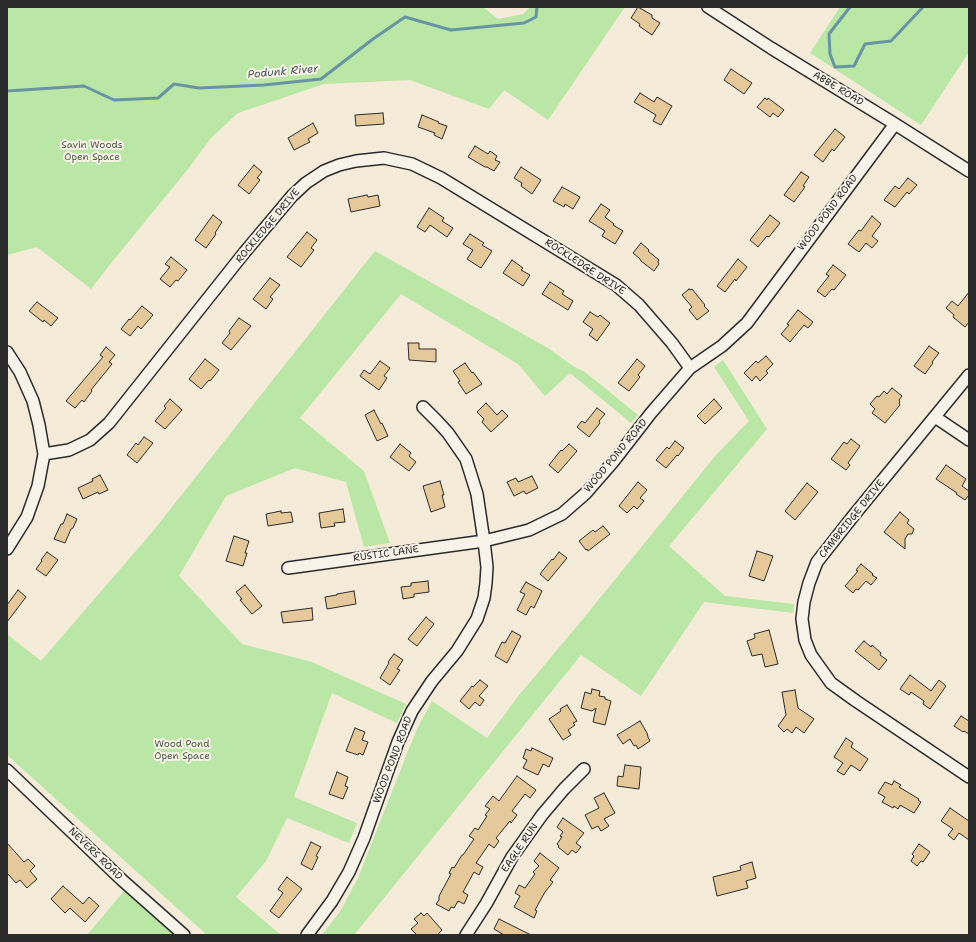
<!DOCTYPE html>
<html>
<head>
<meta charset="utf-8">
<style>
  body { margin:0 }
  #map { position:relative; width:976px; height:942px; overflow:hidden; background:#f4ebd8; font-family:"Shantell Sans",sans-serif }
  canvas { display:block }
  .frame { position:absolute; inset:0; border:8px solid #2b2b2b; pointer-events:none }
</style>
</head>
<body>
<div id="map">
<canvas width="976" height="942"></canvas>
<div class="frame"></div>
</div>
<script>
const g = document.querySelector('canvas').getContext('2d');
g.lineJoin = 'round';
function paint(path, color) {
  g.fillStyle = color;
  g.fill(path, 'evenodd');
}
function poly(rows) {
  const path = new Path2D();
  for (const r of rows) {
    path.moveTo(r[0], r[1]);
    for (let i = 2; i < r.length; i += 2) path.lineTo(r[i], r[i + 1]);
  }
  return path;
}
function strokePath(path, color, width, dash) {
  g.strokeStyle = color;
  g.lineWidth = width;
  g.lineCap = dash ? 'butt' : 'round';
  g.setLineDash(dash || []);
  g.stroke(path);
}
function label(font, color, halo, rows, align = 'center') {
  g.font = font + ' "Shantell Sans",sans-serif';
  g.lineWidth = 4;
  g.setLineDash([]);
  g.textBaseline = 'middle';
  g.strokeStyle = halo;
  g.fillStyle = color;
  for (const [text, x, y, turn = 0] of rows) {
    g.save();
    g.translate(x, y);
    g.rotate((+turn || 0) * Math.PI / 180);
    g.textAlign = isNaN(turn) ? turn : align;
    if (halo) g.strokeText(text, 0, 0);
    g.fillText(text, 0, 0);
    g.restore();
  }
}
paint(poly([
  [7,7,483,7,498,19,523,14,530,7,625,7,548,120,504,90,489,109,410,80,324,84,238,113,211,138,188,169,112,262,91,289,37,247,7,255],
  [840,7,969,7,969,52,921,125,810,53],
  [375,251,548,348,573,366,585,372,638,415,631,423,570,373,545,396,518,364,401,294,300,418,364,471,390,543,364,547,346,482,295,468,226,496,179,576,242,644,312,662,336,673,406,704,397,723,332,693,294,797,357,823,349,843,287,818,266,861,236,897,281,935,207,935,7,755,7,634,41,661,153,531],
  [723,360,767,429,669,546,725,596,794,604,793,613,704,602,641,696,581,655,354,935,322,935,341,910,358,878,410,746,417,729,432,701,487,738,520,694,583,619,716,455,749,421,714,367],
  [124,891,175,935,87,935]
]), '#bae7a5');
strokePath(poly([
  [850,7,829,34,830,54,835,67,854,66,865,44,891,41,923,7],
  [7,91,84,86,114,100,158,98,174,84,199,88,264,85,321,79,373,39,405,17,451,30,524,23,536,17,537,7]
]), '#6a93a4', 3);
const building = poly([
  [638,7,652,15,652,18,660,23,652,35,639,26,640,24,631,18,638,7],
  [731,69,752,83,744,94,724,80,731,69],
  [640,93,654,102,657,97,672,106,661,125,653,121,656,115,634,102,640,93],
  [765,98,767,100,768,98,784,110,778,117,773,113,770,117,757,107,765,98],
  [383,113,384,124,356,126,355,115,383,113],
  [422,115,439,122,438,123,447,126,442,139,434,135,435,133,418,127,422,115],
  [313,123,318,133,308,139,310,142,294,150,288,138,313,123],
  [835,129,845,137,834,151,832,149,823,162,814,155,835,129],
  [475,146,488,154,490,151,497,156,495,160,500,162,494,171,487,167,485,167,468,157,475,146],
  [254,165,262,172,257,178,260,180,249,194,238,185,254,165],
  [521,167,541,180,532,194,521,186,522,183,514,178,521,167],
  [801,172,809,177,803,186,805,187,794,202,784,195,801,172],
  [908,178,917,185,909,194,907,192,895,207,884,200,895,186,899,189,908,178],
  [562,187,580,197,573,209,565,204,564,207,553,201,562,187],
  [367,195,368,197,378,195,380,206,351,212,348,199,367,195],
  [601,204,610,210,605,217,614,224,613,225,623,231,615,244,602,236,605,231,589,221,601,204],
  [429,208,444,218,442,221,453,228,447,237,430,225,425,232,417,227,429,208],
  [213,215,222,222,215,233,216,234,206,248,195,240,213,215],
  [770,215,780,223,769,237,767,236,758,247,750,240,770,215],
  [872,216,881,224,872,236,878,241,872,248,866,243,859,252,848,244,859,230,861,231,872,216],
  [307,232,317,240,311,248,314,250,301,267,287,257,307,232],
  [470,234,484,243,482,245,492,251,481,268,467,259,473,250,463,244,470,234],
  [641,243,649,250,648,251,659,260,658,262,659,264,654,271,641,261,640,259,633,253,641,243],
  [171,257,187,270,178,281,176,280,170,287,160,279,170,267,165,264,171,257],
  [738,259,747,267,736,281,735,279,725,292,717,286,738,259],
  [512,260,523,268,521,270,530,275,523,286,503,273,512,260],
  [833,265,846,275,834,290,832,289,825,297,817,291,829,276,826,274,833,265],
  [270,278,280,285,270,297,273,299,266,309,253,299,270,278],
  [550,282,564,291,562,294,573,301,568,310,542,294,550,282],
  [689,289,690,290,692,289,705,305,704,306,709,311,697,320,689,310,692,307,682,295,689,289],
  [969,292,969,322,965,327,953,317,954,315,946,308,952,301,958,306,969,292],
  [37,302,58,318,51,326,44,320,43,322,29,311,37,302],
  [142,306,153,315,141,329,138,326,130,336,121,329,129,319,130,320,142,306],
  [798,310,813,322,808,328,804,325,790,342,781,334,789,325,787,324,798,310],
  [590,312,598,317,600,315,610,323,597,341,589,335,593,329,583,322,590,312],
  [239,318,251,326,231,350,222,343,230,333,229,331,239,318],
  [408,343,419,343,419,349,436,349,436,362,409,360,408,343],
  [929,346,939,353,932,362,933,363,925,374,914,366,929,346],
  [106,347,115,355,109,362,112,364,91,390,92,391,84,402,82,400,75,408,66,401,103,357,100,355,106,347],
  [766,356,773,364,766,371,768,373,760,381,756,376,752,381,744,373,756,361,758,363,766,356],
  [205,359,219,370,210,381,209,380,201,389,189,379,205,359],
  [637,359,645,366,638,375,640,377,629,391,618,383,637,359],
  [380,361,390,368,384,376,387,378,379,390,360,376,364,370,370,374,380,361],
  [465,363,472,373,473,372,482,384,466,394,458,382,460,381,453,371,465,363],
  [892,388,902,396,899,400,900,402,899,403,900,405,885,423,872,413,875,409,870,404,877,396,879,397,884,391,887,394,892,388],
  [170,399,182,410,165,429,155,421,166,408,164,406,170,399],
  [714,399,722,408,705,424,697,416,714,399],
  [486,403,497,415,502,410,508,416,491,432,482,422,484,419,477,412,486,403],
  [597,408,605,414,599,421,600,423,589,437,577,427,582,421,585,423,597,408],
  [374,410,381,424,382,423,388,436,377,441,365,415,374,410],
  [144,437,153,443,137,463,127,455,136,443,138,445,144,437],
  [851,439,860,446,848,463,850,465,846,470,831,459,844,442,847,444,851,439],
  [675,441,684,448,678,456,677,455,666,468,656,460,667,447,669,449,675,441],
  [400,444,411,453,409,456,416,462,409,471,390,457,400,444],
  [569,444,577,451,558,473,549,465,561,450,562,451,569,444],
  [946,465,966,479,962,486,969,491,969,495,965,500,956,494,957,493,936,479,946,465],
  [100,475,108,490,99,494,98,492,83,499,78,488,93,481,92,479,100,475],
  [532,476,538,488,526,494,524,491,514,496,507,482,516,478,518,482,532,476],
  [440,481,444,495,442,495,445,507,431,512,423,486,440,481],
  [638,482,647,490,640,498,644,501,637,509,634,506,627,513,619,506,638,482],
  [807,483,818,492,795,520,785,511,807,483],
  [343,509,345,522,334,523,335,526,321,528,319,513,343,509],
  [281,511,281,513,291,512,293,522,268,526,266,514,281,511],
  [900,512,909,520,907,523,914,529,912,534,908,534,905,539,905,549,884,532,900,512],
  [67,514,77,519,73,528,71,529,65,543,54,539,61,524,63,524,67,514],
  [603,526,610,534,588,551,587,549,586,550,579,541,593,530,595,532,603,526],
  [234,536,249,541,245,553,247,553,243,566,226,561,234,536],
  [757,551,773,556,764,581,749,576,757,551],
  [47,552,58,560,46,576,36,569,42,561,41,560,47,552],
  [559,552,567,558,548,581,540,574,552,559,553,560,559,552],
  [861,564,873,574,872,575,877,578,871,585,866,581,858,590,856,589,853,593,845,586,858,571,856,570,861,564],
  [428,581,429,592,414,594,414,597,403,599,401,587,411,586,411,583,428,581],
  [526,582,542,591,534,608,531,606,526,615,517,610,525,594,520,592,526,582],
  [245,585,262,606,252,614,240,600,242,599,236,592,245,585],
  [18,590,26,597,7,622,7,605,18,590],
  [354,591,356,604,327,609,325,597,337,595,337,594,354,591],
  [312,608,313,620,283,623,281,612,312,608],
  [426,617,434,624,417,646,408,639,426,617],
  [769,630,778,664,765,667,762,654,752,656,747,641,755,638,754,634,769,630],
  [512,631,521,636,507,663,495,656,502,642,505,643,512,631],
  [864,641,871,647,872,645,881,653,880,655,887,660,879,670,855,651,864,641],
  [394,654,403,660,397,669,400,670,390,685,380,678,389,663,388,662,394,654],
  [910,675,931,691,939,680,946,686,930,709,923,704,924,701,911,692,909,695,900,689,910,675],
  [480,680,488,686,479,696,484,700,480,706,475,702,469,709,460,701,472,686,473,687,480,680],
  [592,689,600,691,599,696,605,697,605,699,611,701,605,725,593,722,596,708,592,711,581,708,585,692,591,694,592,689],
  [795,690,798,708,814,719,804,733,796,727,792,733,787,729,784,732,778,726,786,715,782,692,795,690],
  [567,705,577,721,573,723,575,725,568,730,571,735,563,740,549,719,561,711,560,709,567,705],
  [961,716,969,721,969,734,964,731,963,732,954,726,961,716],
  [640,721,647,733,648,737,650,741,638,749,636,745,634,746,630,739,623,744,617,735,640,721],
  [355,728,365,732,362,740,368,742,363,755,359,753,358,755,346,751,355,728],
  [846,738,853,743,851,747,868,759,860,771,851,765,844,775,837,771,843,763,834,757,846,738],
  [532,748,553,758,549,767,543,764,538,775,523,768,527,760,523,758,526,749,531,751,532,748],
  [625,765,641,767,639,789,617,786,618,776,623,777,625,765],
  [337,772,348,777,345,786,348,787,343,799,329,794,337,772],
  [517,776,536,790,530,798,525,794,512,811,517,815,511,823,510,821,496,838,499,841,494,848,489,844,476,863,483,867,479,875,474,872,463,892,468,895,464,904,458,901,454,908,451,907,449,911,436,904,439,900,439,896,451,874,449,873,452,867,454,868,462,855,463,855,474,839,469,836,475,828,478,830,487,816,485,815,490,809,485,806,493,796,499,801,517,776],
  [894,781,901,785,899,787,919,799,918,800,921,802,914,813,900,805,898,809,894,806,893,808,882,802,885,797,878,793,885,782,892,785,894,781],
  [604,793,615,813,604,819,609,826,601,831,598,826,592,829,585,815,599,808,594,798,604,793],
  [950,808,969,821,969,840,959,833,954,840,948,835,953,829,941,821,950,808],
  [563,818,584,833,576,843,581,847,576,853,572,850,568,855,558,847,559,846,557,844,562,837,560,836,563,832,557,827,563,818],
  [311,842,321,847,316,856,318,857,312,870,301,864,311,842],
  [7,843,24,862,28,859,35,866,30,871,37,879,27,888,20,880,16,883,7,873,7,843],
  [919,844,930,852,923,862,921,861,917,866,911,861,914,856,912,854,919,844],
  [540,853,559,868,550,880,553,882,545,892,535,910,537,911,534,918,514,907,520,896,515,893,519,885,525,888,535,874,533,872,539,866,534,861,540,853],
  [752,862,756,878,746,881,748,888,717,896,713,877,741,870,740,866,752,862],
  [287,877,302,889,279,918,270,911,283,893,278,889,287,877],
  [63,886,83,904,89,897,99,906,85,922,70,908,65,913,51,899,63,886],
  [421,913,424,916,427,913,442,930,437,935,417,935,411,929,418,923,414,919,421,913],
  [499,919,531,935,504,935,494,929,499,919]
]);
paint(building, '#e6c99a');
strokePath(building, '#2b2b2b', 1);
const minor = poly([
  [708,7,771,48,895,124,969,171],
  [7,352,20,372,33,401,39,425,44,454,38,486,27,517,7,549],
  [969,375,854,515,817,562,809,583,804,602,802,619,805,640,811,655,831,683,856,701,969,777],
  [935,417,969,440],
  [44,454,69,450,90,440,109,423,244,253,292,196,306,183,324,171,339,165,356,161,384,158,412,164,441,178,616,285,639,305,672,343,690,368],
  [288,568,484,541,529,530,562,514,586,493,613,462,651,413,690,368,722,346,747,323,895,124],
  [7,770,122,880,184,935],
  [307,935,332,901,349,872,364,838,398,742,412,711,432,681,457,651,477,619,484,598,486,583,487,567,484,541,477,494,466,459,448,433,438,422,423,407],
  [466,935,486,904,512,857,542,815,564,789,584,769]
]);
strokePath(minor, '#2b2b2b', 14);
strokePath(minor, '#f7f3e8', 11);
label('10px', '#2b2b2b', '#f7f3e8', [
  ["ABBE ROAD",838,89,31],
  ["WOOD POND ROAD",828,213,-53],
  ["ROCKLEDGE DRIVE",268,226,-50],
  ["ROCKLEDGE DRIVE",585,267,33],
  ["WOOD POND ROAD",616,456,-50],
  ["CAMBRIDGE DRIVE",852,519,-51],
  ["RUSTIC LANE",386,554,-8],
  ["WOOD POND ROAD",393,760,-69],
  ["EAGLE RUN",520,848,-56],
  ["NEVERS ROAD",95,854,44]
]);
label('10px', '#4f5a4a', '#f7f3e8', [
  ["Savin Woods",92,145],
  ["Open Space",92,157],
  ["Wood Pond",182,744],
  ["Open Space",182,756]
]);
label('italic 11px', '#45565e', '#f7f3e8', [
  ["Podunk River",283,72,-5]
]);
</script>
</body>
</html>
